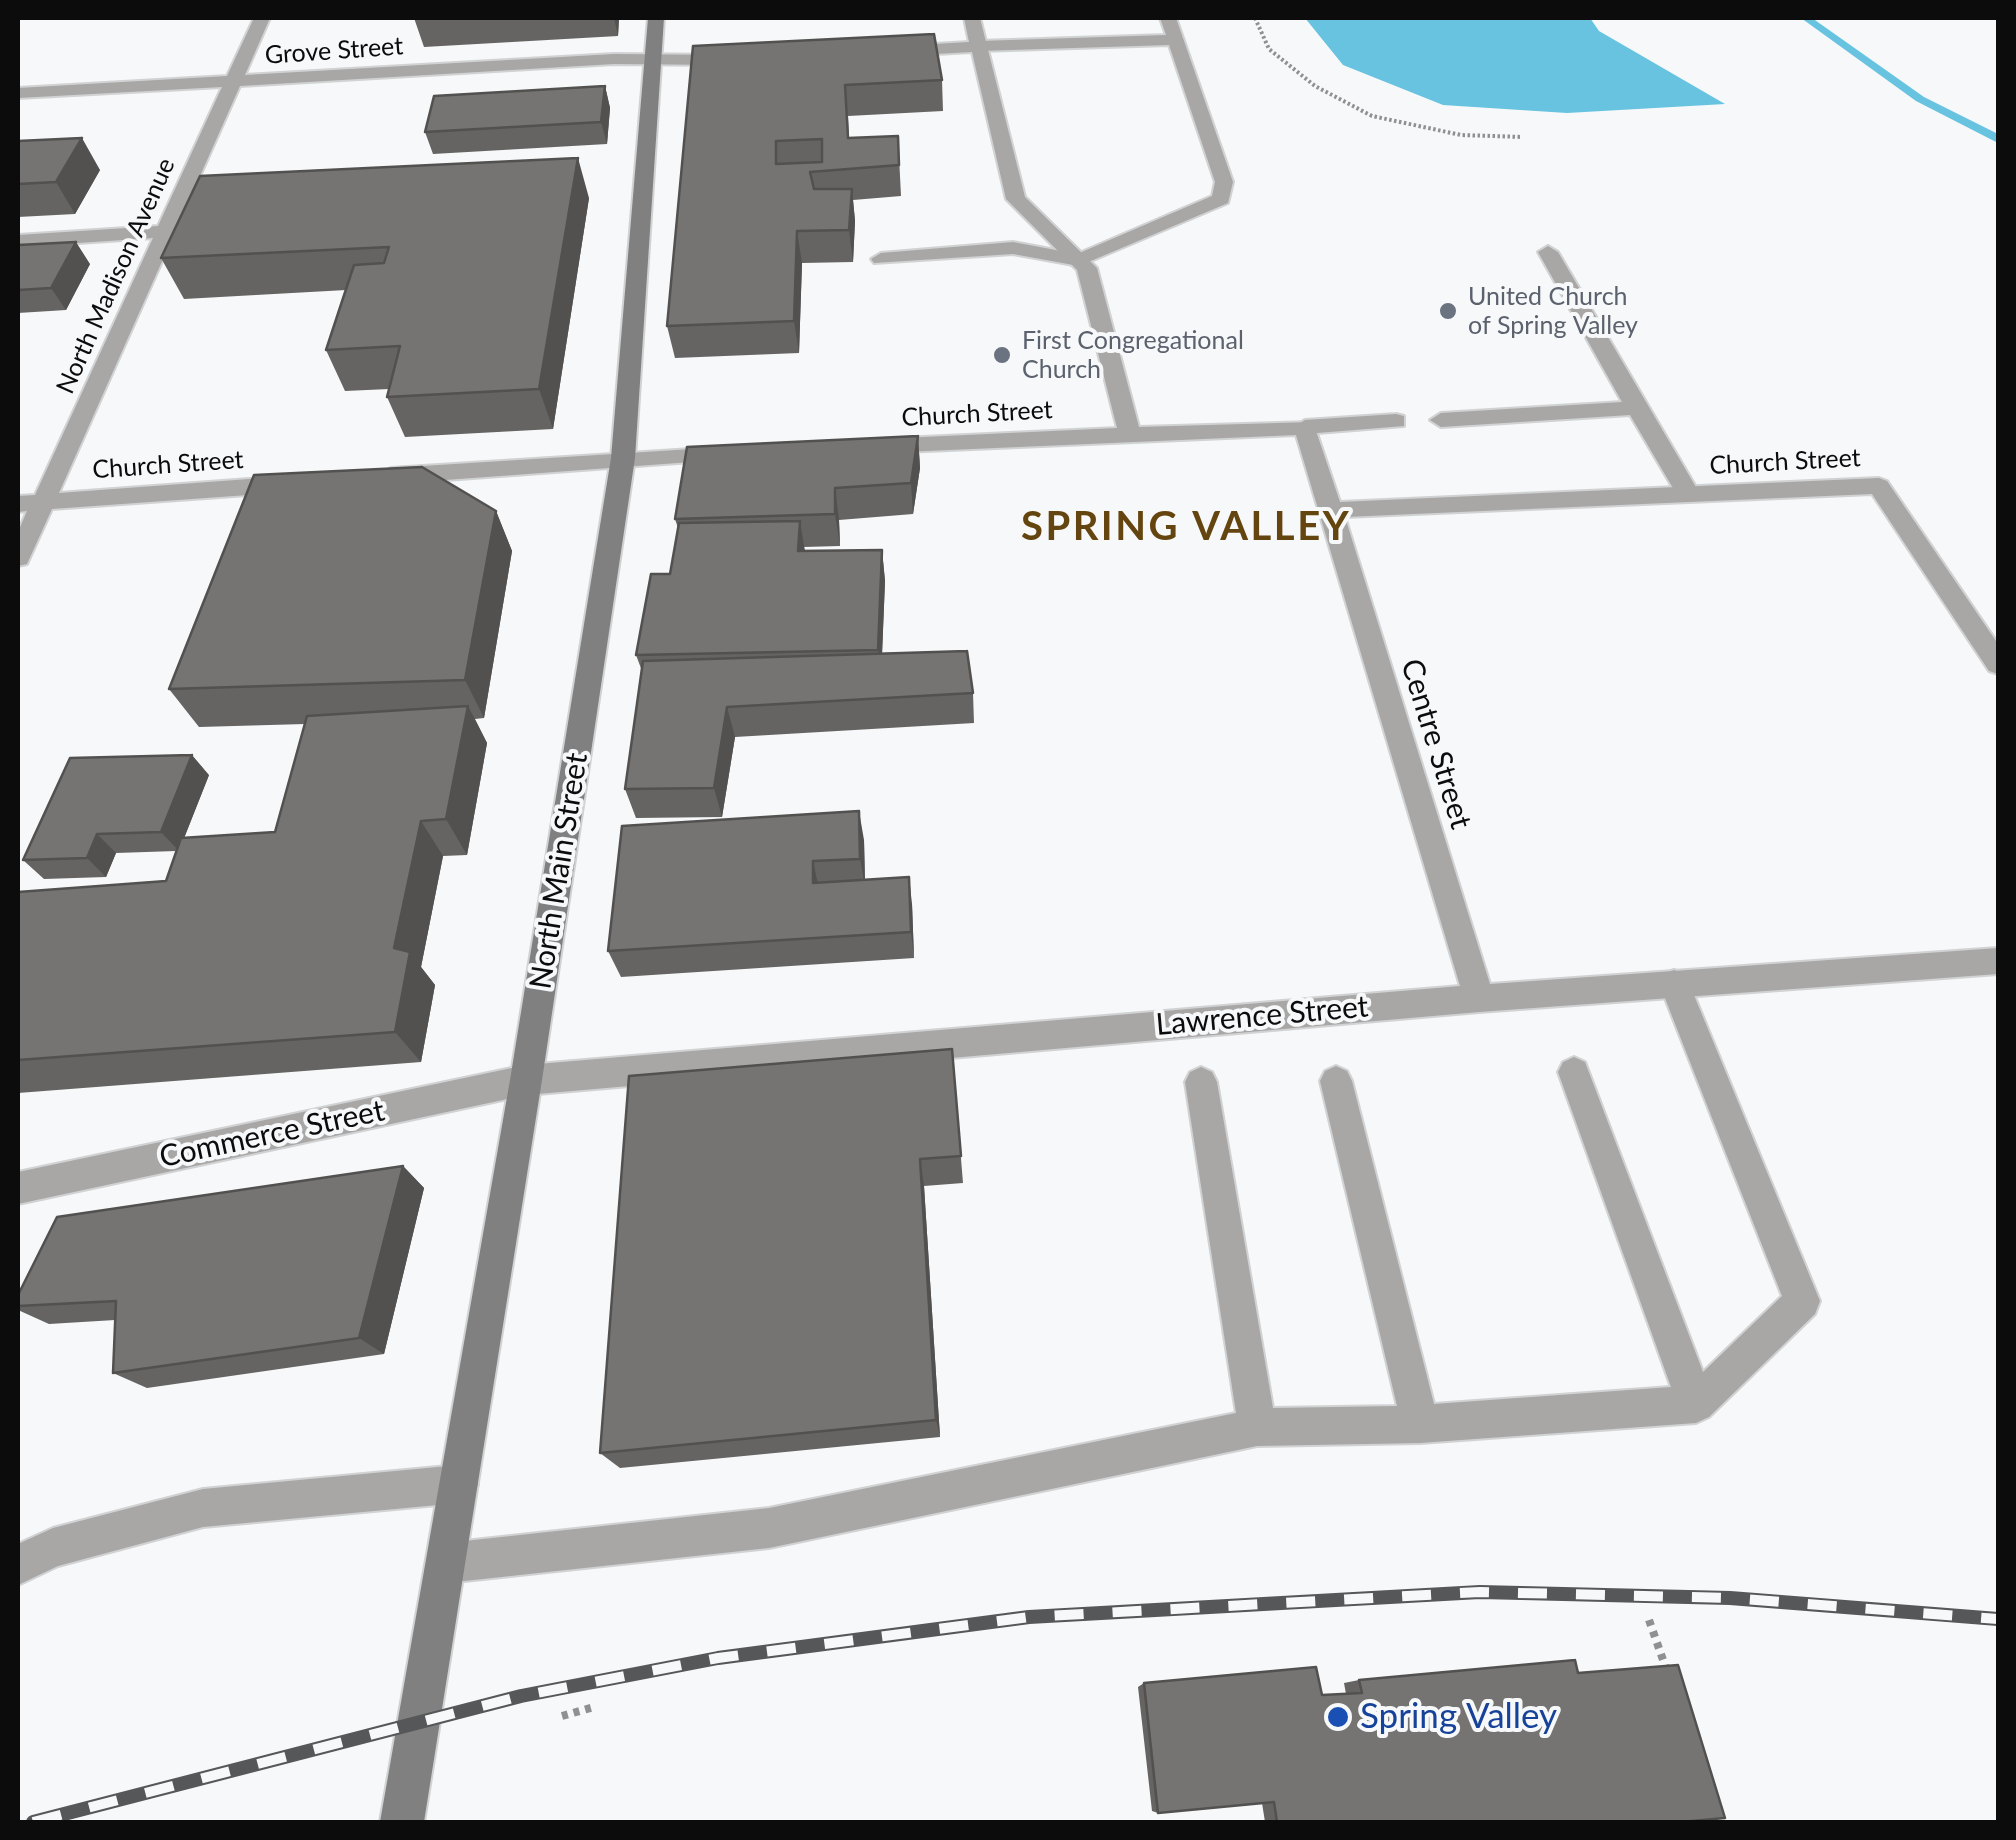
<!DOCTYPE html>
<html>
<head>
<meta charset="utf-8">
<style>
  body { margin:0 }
  #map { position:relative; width:2016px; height:1840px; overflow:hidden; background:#f6f8f9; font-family:Lato,sans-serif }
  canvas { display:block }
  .frame { position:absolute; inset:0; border:20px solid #0c0c0d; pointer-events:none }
</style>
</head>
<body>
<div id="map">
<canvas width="2016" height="1840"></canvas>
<div class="frame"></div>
</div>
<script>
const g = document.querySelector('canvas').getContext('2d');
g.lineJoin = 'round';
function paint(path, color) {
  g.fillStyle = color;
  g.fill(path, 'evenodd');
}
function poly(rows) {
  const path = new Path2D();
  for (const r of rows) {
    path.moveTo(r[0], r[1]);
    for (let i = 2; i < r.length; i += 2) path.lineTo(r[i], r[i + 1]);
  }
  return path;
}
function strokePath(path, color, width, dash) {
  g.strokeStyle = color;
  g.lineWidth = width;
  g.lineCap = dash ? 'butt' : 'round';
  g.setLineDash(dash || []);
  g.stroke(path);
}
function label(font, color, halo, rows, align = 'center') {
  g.font = font + ' Lato,sans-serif';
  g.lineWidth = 8;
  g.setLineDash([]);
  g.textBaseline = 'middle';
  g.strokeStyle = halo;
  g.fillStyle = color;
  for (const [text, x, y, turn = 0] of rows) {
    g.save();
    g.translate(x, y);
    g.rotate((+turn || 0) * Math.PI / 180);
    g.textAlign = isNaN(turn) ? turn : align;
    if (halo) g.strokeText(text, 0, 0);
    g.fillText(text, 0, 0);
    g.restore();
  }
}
paint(poly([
  [1305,18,1590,18,1599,31,1725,104,1567,113,1443,105,1343,65]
]), '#67c3e0');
paint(poly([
  [1801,18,1812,18,1924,97,1998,134,1998,143,1916,101,1801,18]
]), '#67c3e0');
const service = poly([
  [1160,18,1176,18,1233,182,1228,203,1079,266,1013,254,874,263,871,259,881,253,1013,242,1077,254,1212,196,1215,182,1169,45,979,51,971,46,979,41,1166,35,1160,18],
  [1548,246,1558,252,1700,494,1696,500,1680,500,1630,415,1441,427,1430,420,1441,413,1622,402,1538,252,1548,246],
  [1396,414,1404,416,1404,426,1305,434,1294,427,1305,420,1396,414],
  [1674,970,1685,974,1689,983,1820,1301,1815,1314,1709,1417,1696,1423,1420,1443,1257,1446,769,1548,446,1583,432,1577,426,1563,432,1549,446,1543,769,1508,1236,1413,1185,1082,1190,1072,1201,1067,1212,1072,1217,1082,1273,1408,1397,1406,1320,1081,1325,1071,1336,1066,1347,1071,1352,1081,1434,1404,1671,1387,1558,1072,1563,1062,1574,1057,1585,1062,1703,1372,1782,1296,1659,983,1663,974,1674,970],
  [459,1465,473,1470,478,1484,473,1498,459,1503,203,1527,58,1566,18,1585,18,1544,53,1528,203,1489,459,1465]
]);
const minor = poly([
  [254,18,270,18,245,75,614,54,728,55,737,60,728,65,614,64,240,86,59,493,290,476,302,484,290,492,52,509,27,564,18,566,18,532,27,511,18,512,18,496,35,495,153,238,18,247,18,235,158,226,222,87,18,98,18,88,227,76,254,18],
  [964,18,980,18,1025,197,1097,268,1139,427,1313,422,1340,502,1879,478,1887,481,1998,644,1998,674,1989,671,1872,494,1345,517,1490,984,1998,948,1998,974,1479,1012,526,1095,18,1204,18,1172,526,1065,1460,986,1296,435,880,453,869,446,880,439,1117,428,1077,270,1006,199,972,52,899,56,891,51,899,46,969,42,964,18],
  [724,447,732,449,732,459,391,484,379,476,391,468,724,447]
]);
const secondary = poly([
  [648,18,664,18,635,458,542,1080,424,1822,380,1822,510,1080,611,458,648,18]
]);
strokePath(service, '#d1d2d3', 4);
strokePath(minor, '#d1d2d3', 4);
strokePath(secondary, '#d1d2d3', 4);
strokePath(poly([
  [1255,18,1269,49,1315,86,1372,116,1461,135,1522,137]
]), '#8f9091', 4, [2.5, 2.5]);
strokePath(poly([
  [1649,1620,1668,1674],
  [562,1716,594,1707]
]), '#8f9091', 8, [6, 6]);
paint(service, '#a8a7a6');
paint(minor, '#a8a7a6');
paint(secondary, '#818080');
const rail = poly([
  [33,1822,521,1696,718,1658,1029,1617,1480,1592,1730,1598,1998,1619]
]);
strokePath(rail, '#565758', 14);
strokePath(rail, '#f6f8f9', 10, [29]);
paint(poly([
  [414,18,619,18,618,36,424,47],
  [693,46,942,80,943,111,848,116,849,138,898,136,901,196,853,200,855,221,853,262,802,263,799,353,675,358,667,326],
  [605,86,610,108,607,144,433,154,425,132],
  [18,141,100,170,75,214,18,217],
  [589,198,553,429,405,437,387,397,389,389,345,391,326,350,346,290,184,299,161,258],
  [18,245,90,264,66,310,18,313],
  [918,436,920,468,913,514,839,520,840,546,804,547,805,551,882,550,885,581,882,653,973,693,974,723,735,737,722,817,636,818,625,789,642,671,636,655,670,574,678,528,675,519],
  [496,511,512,551,484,718,475,719,487,743,467,855,443,856,421,967,435,985,421,1062,18,1093,18,892,166,881,176,851,116,853,106,877,44,879,23,860,209,775,184,838,275,832,305,724,199,727,169,689],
  [864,840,865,880,912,904,914,958,621,977,608,951],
  [952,1049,963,1183,924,1186,940,1437,620,1468,600,1453],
  [403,1166,424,1188,384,1354,147,1388,113,1373,115,1320,49,1324,18,1310,18,1295],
  [1578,1673,1681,1822,1265,1822,1262,1803,1158,1813,1152,1811,1138,1687,1144,1683,1322,1695,1346,1694,1344,1683,1359,1680]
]), '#656462');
paint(poly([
  [614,18,619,18,618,36],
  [605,86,610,108,607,144,601,122],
  [82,138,100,170,75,214,56,182],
  [578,158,589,198,553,429,539,389],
  [852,189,855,221,853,262,849,230],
  [797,231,802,263,799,353,794,321],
  [76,242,90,264,66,310,51,288],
  [918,436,920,468,913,514,911,483],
  [835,488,839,520,840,546,835,514],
  [496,511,512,551,484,718,465,680],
  [800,521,805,552,798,551],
  [882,550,885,581,881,681,878,650],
  [468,706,487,743,467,855,446,819],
  [727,707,735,737,722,817,714,788],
  [192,755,209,775,179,851,161,832],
  [859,811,864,840,865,886,860,859],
  [421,821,443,856,421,967,435,985,421,1062,395,1032,394,948],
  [97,834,116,853,106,877,87,858],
  [813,861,819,889,813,883],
  [909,877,912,904,914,958,911,932],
  [920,1159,924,1186,940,1437,936,1420],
  [403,1166,424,1188,384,1354,359,1338]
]), '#525150');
const building = poly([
  [934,34,942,80,845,85,848,138,898,136,899,165,810,172,814,189,852,189,849,230,797,231,794,321,667,326,693,46,934,34],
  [822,139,822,162,776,164,776,141,822,139],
  [605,86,601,122,425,132,434,96,605,86],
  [82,138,56,182,18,184,18,141,82,138],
  [578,158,539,389,387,397,400,346,326,350,354,265,384,263,389,247,161,258,200,176,578,158],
  [76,242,51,288,18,290,18,245,76,242],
  [918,436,911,483,835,488,835,514,675,519,687,447,918,436],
  [422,467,496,511,465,680,169,689,254,475,422,467],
  [800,521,798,551,882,550,878,650,636,655,651,574,670,574,679,523,800,521],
  [967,651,973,693,727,707,714,788,625,789,643,661,967,651],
  [468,706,446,819,421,821,394,948,410,952,395,1032,18,1060,18,892,166,881,181,838,275,832,307,716,468,706],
  [192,755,161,832,97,834,87,858,23,860,70,758,192,755],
  [859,811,860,859,813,861,813,883,909,877,911,932,608,951,622,826,859,811],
  [952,1049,961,1156,920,1159,936,1420,600,1453,629,1076,952,1049],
  [403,1166,359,1338,113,1373,116,1301,18,1306,18,1295,57,1217,403,1166],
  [1575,1660,1578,1673,1678,1665,1725,1818,1681,1822,1277,1822,1274,1802,1158,1813,1144,1683,1316,1667,1322,1695,1362,1693,1359,1680,1575,1660]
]);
paint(building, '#757472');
strokePath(building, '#525150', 2.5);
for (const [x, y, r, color] of [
  [1448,311,10,"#6b7280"],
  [1002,355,10,"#6b7280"],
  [1338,1717,12,"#1a4fb4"]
]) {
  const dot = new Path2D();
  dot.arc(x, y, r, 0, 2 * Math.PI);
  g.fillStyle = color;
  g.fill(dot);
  strokePath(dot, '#f6f8f9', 4);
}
label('25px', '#0c0c0d', '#f6f8f9', [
  ["Grove Street",334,51,-4],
  ["North Madison Avenue",116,276,-66],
  ["Church Street",977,414,-3],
  ["Church Street",1785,462,-3],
  ["Church Street",168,465,-4]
]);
label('25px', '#5b616d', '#f6f8f9', [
  ["United Church",1468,297],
  ["of Spring Valley",1468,326],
  ["First Congregational",1022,341],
  ["Church",1022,370]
], 'left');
label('30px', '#0c0c0d', '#f6f8f9', [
  ["Centre Street",1436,744,73],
  ["North Main Street",559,871,-81],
  ["Lawrence Street",1262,1016,-5],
  ["Commerce Street",272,1134,-12]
]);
label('35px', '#164399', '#f6f8f9', [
  ["Spring Valley",1360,1717]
], 'left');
g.letterSpacing = '2.5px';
label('bold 40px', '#65450f', '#f6f8f9', [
  ["SPRING VALLEY",1186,527]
]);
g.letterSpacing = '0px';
</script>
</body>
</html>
